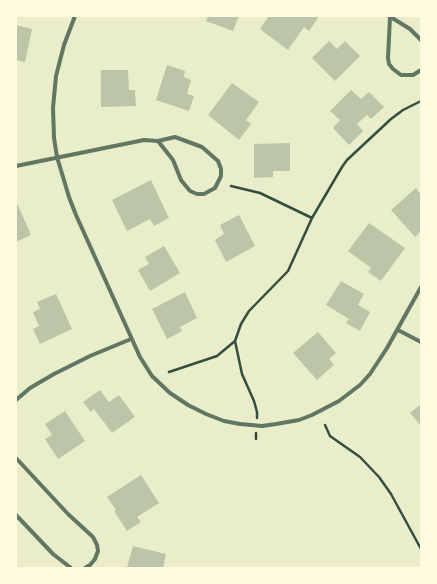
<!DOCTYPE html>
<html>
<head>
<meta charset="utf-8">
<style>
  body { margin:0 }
  #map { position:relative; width:437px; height:584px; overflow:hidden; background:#e9edc9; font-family:"Archivo Narrow",sans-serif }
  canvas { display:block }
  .frame { position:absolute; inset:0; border:17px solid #fefae0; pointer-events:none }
</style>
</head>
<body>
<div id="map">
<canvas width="437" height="584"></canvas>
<div class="frame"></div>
</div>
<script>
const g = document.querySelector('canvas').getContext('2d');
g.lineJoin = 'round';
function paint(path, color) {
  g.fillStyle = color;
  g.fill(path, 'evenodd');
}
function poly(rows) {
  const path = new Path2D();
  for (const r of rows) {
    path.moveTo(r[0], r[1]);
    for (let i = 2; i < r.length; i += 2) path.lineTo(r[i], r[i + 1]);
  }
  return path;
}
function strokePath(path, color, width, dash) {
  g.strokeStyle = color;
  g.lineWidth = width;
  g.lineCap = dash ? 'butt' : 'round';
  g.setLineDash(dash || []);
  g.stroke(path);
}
paint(poly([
  [208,16,239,16,233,31,206,21],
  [269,16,316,16,318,18,309,31,304,27,288,50,260,29],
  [16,25,32,29,25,62,16,60],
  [329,41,337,49,345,41,360,56,335,81,312,58],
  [167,65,185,71,184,77,191,80,187,94,194,96,189,111,156,100],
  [101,70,128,70,129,90,135,90,136,106,101,107],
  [232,83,259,102,246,120,251,124,239,140,208,115],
  [351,90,361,99,369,92,384,107,371,119,367,115,357,124,363,131,349,145,333,128,340,120,330,111],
  [290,143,290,171,273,171,273,177,254,178,254,144],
  [151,180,169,218,154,226,150,219,127,231,112,200],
  [416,188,421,195,421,231,415,237,391,210],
  [16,201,31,235,16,242],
  [239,215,255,246,226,262,215,240,224,234,220,225],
  [369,223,405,248,381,281,368,272,371,268,348,251],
  [164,246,180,273,150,291,138,270,149,264,145,257],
  [341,281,364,294,358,305,370,312,360,331,346,323,349,319,326,305],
  [185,292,197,318,180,327,182,331,167,339,152,309],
  [56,294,72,329,40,344,33,329,39,326,33,312,40,309,37,302],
  [318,332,336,353,329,359,334,365,317,380,293,353],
  [100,390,109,402,119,395,135,417,112,433,94,409,91,412,83,402],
  [421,404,421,426,410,413],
  [65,411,85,441,58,459,45,439,52,435,45,424],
  [141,475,159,503,137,517,141,522,127,531,114,511,116,510,107,497],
  [133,546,166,554,163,568,127,568]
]), '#bcc5a7');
strokePath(poly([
  [231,186,260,193,312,218],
  [235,341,242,374,254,401,257,412,257,418],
  [169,372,217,356,235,341,241,324,249,311,288,271,312,218,342,167,347,160,391,119,403,110,421,101],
  [325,425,330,436,360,457,379,477,391,494,421,549],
  [256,439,256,433]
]), '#344e41', 2.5);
strokePath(poly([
  [75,16,64,45,56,76,53,108,54,138,57,157,69,197,76,215,140,357,152,376,170,393,188,405,206,414,224,421,240,424,262,426,276,424,299,420,312,415,339,401,360,385,370,374,387,348,421,287],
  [389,16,410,29,421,40],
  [390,17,388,58,389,64,393,69,401,75,413,75,421,70],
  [16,166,144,140,158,141,175,137,202,147,218,161,221,169,221,176,215,188,204,194,197,194,190,191,181,180,173,160,158,141],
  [398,330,421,342],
  [16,400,30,388,54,374,90,356,131,339],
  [16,458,68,514,93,537,97,545,98,551,95,559,90,565,85,568],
  [16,515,53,554,71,568]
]), '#617663', 4);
</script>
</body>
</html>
